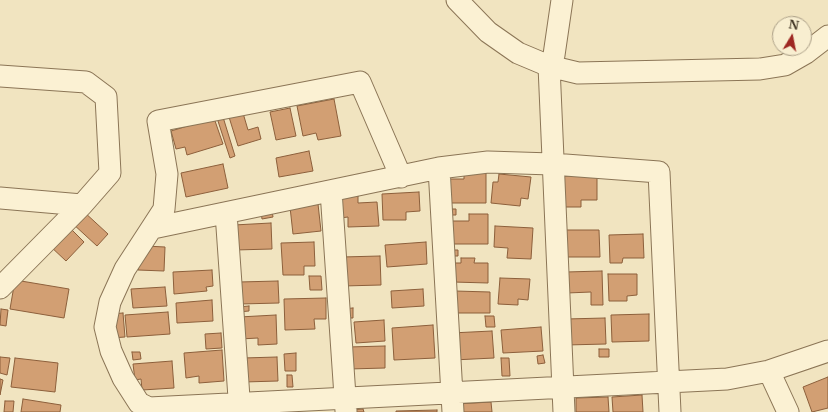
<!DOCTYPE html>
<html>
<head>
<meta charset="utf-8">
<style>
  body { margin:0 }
  #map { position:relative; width:828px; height:412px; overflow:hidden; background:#f1e4c0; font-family:"Libre Baskerville",serif }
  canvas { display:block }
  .north { position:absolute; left:772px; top:16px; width:40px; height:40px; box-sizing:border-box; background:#f8eed0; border:1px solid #aca088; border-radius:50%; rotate:10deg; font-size:11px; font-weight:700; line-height:16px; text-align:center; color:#392c1c }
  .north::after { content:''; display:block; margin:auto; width:14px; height:18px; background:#9e2722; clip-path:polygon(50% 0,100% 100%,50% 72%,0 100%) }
</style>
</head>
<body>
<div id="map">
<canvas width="828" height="412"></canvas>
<div class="north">N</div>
</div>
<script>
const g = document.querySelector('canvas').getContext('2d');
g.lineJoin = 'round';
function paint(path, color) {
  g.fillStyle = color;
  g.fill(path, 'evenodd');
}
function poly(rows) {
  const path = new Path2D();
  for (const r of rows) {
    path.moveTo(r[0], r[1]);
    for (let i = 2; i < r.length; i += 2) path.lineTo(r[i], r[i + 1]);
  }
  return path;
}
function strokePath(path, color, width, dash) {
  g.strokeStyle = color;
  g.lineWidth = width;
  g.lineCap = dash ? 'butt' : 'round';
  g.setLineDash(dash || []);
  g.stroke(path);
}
const building = poly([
  [334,99,341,136,318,140,316,133,303,136,297,106,334,99],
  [290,108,296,136,276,140,270,112,290,108],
  [243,113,248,130,258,127,261,139,238,146,229,117,243,113],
  [223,117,235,156,230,158,217,118,223,117],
  [214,118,223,144,187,155,185,147,176,149,171,131,214,118],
  [309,151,313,171,279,177,276,158,309,151],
  [223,164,228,188,186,197,181,173,223,164],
  [464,172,486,173,486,203,447,203,447,179,464,179,464,172],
  [499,174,531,177,528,199,521,198,520,206,491,203,493,182,498,182,499,174],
  [597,175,597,200,581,200,581,207,559,207,559,176,597,175],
  [419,192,420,211,406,212,406,220,383,220,382,194,419,192],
  [358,196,358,203,377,202,379,226,348,227,348,217,340,218,339,197,358,196],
  [318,204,321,231,293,234,290,207,318,204],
  [446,209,456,209,456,215,446,215,446,209],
  [83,211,108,234,97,246,72,223,83,211],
  [272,211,273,217,262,219,261,212,272,211],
  [469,214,488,214,488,244,451,244,451,221,469,221,469,214],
  [271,223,272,249,235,250,234,225,271,223],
  [68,226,84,242,66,261,49,245,68,226],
  [495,226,533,228,531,259,507,258,508,248,494,247,495,226],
  [564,230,599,230,600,257,564,257,564,230],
  [643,234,644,258,623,258,622,263,610,263,609,235,643,234],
  [314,242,315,266,304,266,304,275,283,275,281,243,314,242],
  [426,242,427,264,387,267,385,245,426,242],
  [145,246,165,247,164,271,138,270,139,255,145,246],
  [446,250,458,250,458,256,446,256,446,250],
  [380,256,381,285,343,286,342,257,380,256],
  [461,258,475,258,474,263,488,263,488,283,453,282,453,263,461,263,461,258],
  [212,270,213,286,206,287,207,291,174,294,173,272,212,270],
  [602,271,603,305,591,305,591,292,567,293,566,272,602,271],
  [608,274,637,274,637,295,627,296,627,301,609,301,608,274],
  [309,276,321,276,322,290,310,290,309,276],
  [500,278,530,279,528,300,518,299,518,305,498,304,500,278],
  [15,280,69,289,64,318,10,309,15,280],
  [278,281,279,303,240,304,239,282,278,281],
  [165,287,167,306,133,308,131,289,165,287],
  [423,289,424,306,392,308,391,291,423,289],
  [455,291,490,292,490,313,455,313,455,291],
  [326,298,326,319,314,319,315,329,285,330,284,299,326,298],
  [212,300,213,321,177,323,176,303,212,300],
  [249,306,249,311,238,312,238,307,249,306],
  [353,308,353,318,343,318,342,309,353,308],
  [1,309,8,310,6,326,0,325,1,309],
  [168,312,170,334,127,337,125,315,168,312],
  [123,313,125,337,111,338,110,314,123,313],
  [649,314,649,341,612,342,611,315,649,314],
  [276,315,277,344,258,345,258,338,240,339,239,317,276,315],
  [485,316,494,316,495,327,486,327,485,316],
  [605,318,606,344,566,345,566,319,605,318],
  [384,320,385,341,356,343,354,322,384,320],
  [433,325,435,358,394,360,392,328,433,325],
  [541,327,543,351,503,353,501,330,541,327],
  [492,331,494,358,453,360,451,333,492,331],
  [221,333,222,348,206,349,205,334,221,333],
  [385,346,385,368,349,369,348,347,385,346],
  [599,349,609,349,609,357,599,357,599,349],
  [222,350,224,381,199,383,199,376,186,378,184,353,222,350],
  [132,352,140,352,141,359,133,360,132,352],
  [296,353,296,371,285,371,284,354,296,353],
  [543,355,545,363,538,364,537,356,543,355],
  [0,357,10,358,7,375,0,373,0,357],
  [277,357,278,381,244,382,243,358,277,357],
  [15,358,58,363,55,392,11,387,15,358],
  [501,358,509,358,510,376,502,376,501,358],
  [172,361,174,388,142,390,141,379,135,380,133,364,172,361],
  [287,375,292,375,293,387,287,387,287,375],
  [828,377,828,408,812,412,803,387,828,377],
  [0,379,3,380,0,395,0,379],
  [642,395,643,412,613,412,612,397,642,395],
  [608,397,609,412,576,412,576,398,608,397],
  [23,399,61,405,60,412,21,412,23,399],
  [5,401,14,401,13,412,4,412,5,401],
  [491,402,492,412,457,412,456,404,491,402],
  [363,409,364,412,348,412,348,410,363,409],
  [437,410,437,412,396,412,396,411,437,410]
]);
paint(building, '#d29f73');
strokePath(building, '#8c5f3b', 1);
const minor = poly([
  [457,0,488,32,518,53,549,66,578,73,760,69,785,65,806,53,828,36],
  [562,0,554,55,549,66,564,412],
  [0,76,86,82,106,97,110,173,82,205],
  [439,168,453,412],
  [401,177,360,82,158,121,167,174,164,209,125,269,110,302,105,327,111,351,123,378,139,403,149,408,727,379,769,371,828,351],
  [331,191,346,411],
  [0,198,82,205,0,288],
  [226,213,240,412],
  [153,228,439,168,488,162,552,164,659,172,670,412],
  [769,371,788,412]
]);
strokePath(minor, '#8b7556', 23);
strokePath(minor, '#fbf1d3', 21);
</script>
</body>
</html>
